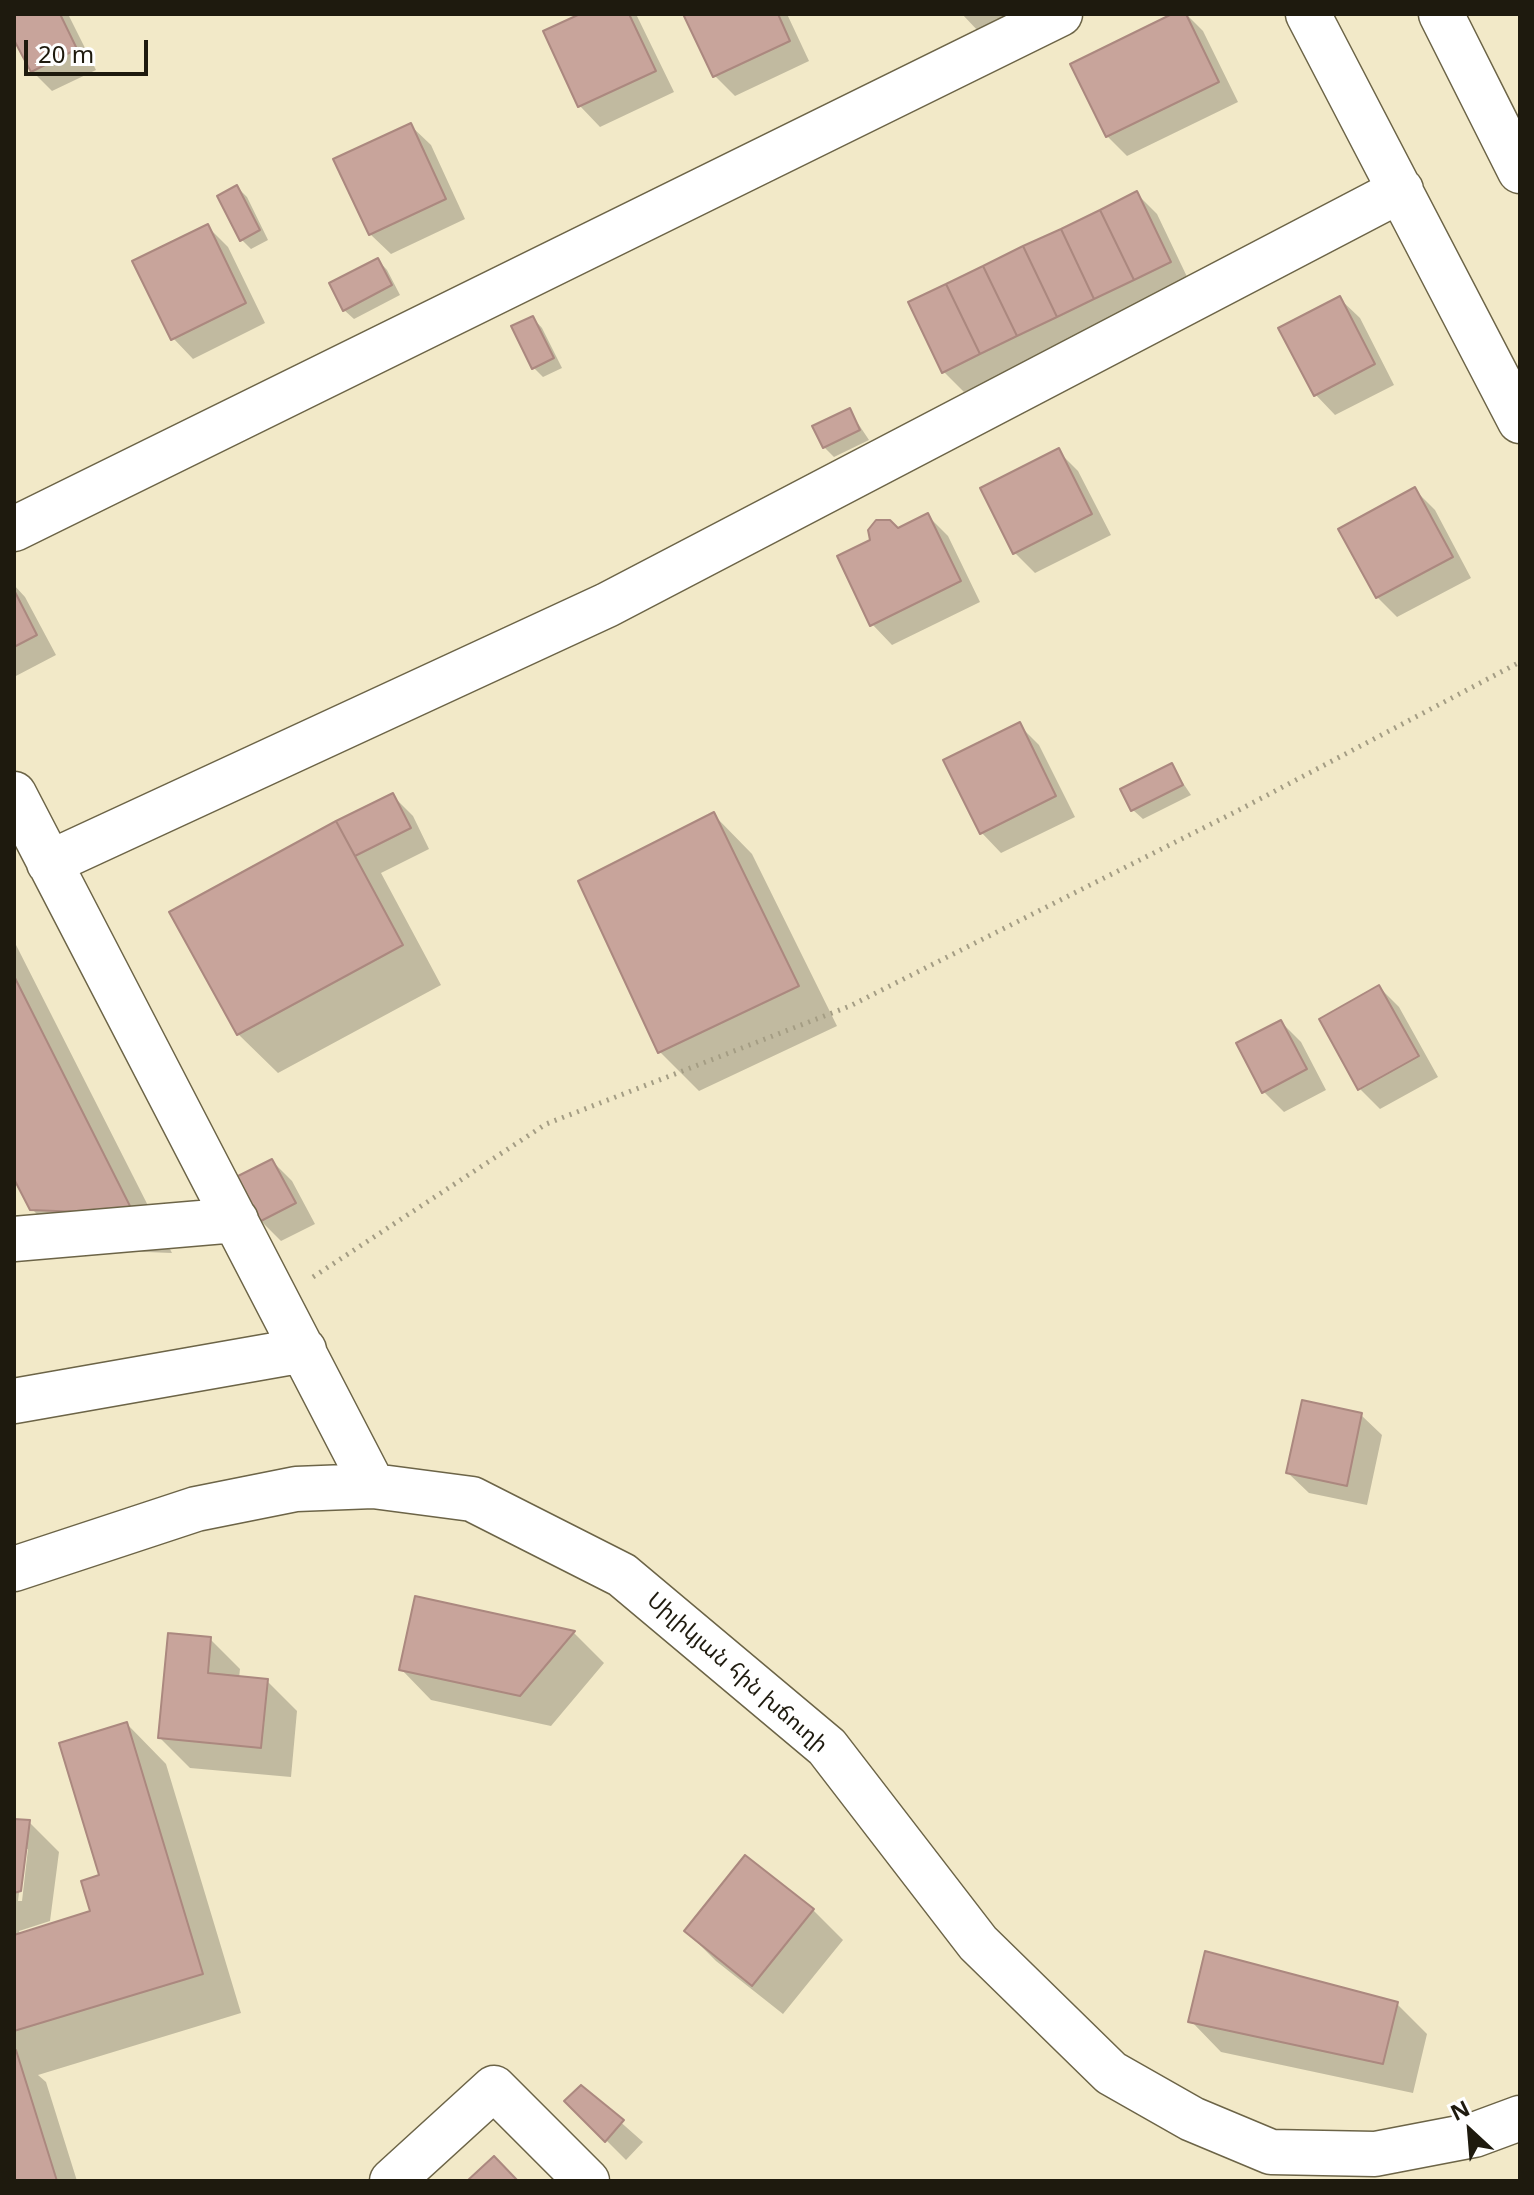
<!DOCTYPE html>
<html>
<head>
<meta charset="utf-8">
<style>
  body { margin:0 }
  #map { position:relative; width:1534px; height:2195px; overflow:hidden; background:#f2e9c8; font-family:"Noto Sans",sans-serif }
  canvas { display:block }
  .frame { position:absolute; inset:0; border:16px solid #1e1a0e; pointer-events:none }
  .north { position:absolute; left:1430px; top:2091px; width:80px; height:80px; -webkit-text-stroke:6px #fff; paint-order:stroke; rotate:334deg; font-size:22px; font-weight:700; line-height:32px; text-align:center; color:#1e1a0e }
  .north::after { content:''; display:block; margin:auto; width:28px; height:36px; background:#1e1a0e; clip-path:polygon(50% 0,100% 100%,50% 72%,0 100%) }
  .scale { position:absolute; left:24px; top:40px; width:124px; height:36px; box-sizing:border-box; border:4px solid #1e1a0e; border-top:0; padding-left:10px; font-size:24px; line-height:28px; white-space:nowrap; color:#1e1a0e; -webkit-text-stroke:6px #fff; paint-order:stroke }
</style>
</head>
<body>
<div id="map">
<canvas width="1534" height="2195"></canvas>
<div class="frame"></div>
<div class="north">N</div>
<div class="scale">20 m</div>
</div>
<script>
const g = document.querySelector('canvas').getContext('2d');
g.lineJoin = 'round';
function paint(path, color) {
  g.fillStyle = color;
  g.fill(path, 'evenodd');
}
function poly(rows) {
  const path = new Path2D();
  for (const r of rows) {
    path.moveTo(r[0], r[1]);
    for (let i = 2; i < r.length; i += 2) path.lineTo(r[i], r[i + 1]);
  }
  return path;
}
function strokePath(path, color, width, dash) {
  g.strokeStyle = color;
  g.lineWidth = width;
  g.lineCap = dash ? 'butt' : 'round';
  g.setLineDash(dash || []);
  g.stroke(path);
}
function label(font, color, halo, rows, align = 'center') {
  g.font = font + ' "Noto Sans","Noto Sans Armenian",sans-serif';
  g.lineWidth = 8;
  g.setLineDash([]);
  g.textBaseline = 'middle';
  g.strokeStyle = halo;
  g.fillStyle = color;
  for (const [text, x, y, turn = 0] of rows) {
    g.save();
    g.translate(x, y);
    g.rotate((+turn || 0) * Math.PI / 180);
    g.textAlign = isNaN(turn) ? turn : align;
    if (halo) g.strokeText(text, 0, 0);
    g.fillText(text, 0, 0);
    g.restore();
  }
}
paint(poly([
  [14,14,68,14,96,70,52,91,32,71,14,35],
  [585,14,636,14,674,92,600,127,580,106,545,32],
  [685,14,787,14,809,61,735,96,715,76],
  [962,14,1016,14,979,32],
  [1177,14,1186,14,1203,31,1238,102,1127,156,1107,136],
  [410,125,431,145,465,219,391,254,370,234],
  [237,187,247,197,268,240,251,249,242,240],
  [1137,194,1157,214,1190,283,964,392,944,372],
  [207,226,228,247,265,323,193,359,173,338],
  [378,260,387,270,400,295,354,319,344,310],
  [1339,298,1360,318,1394,385,1335,415,1315,394],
  [533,318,542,328,562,368,543,377,534,368],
  [849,410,869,440,834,457,824,447],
  [1058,451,1078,471,1111,535,1035,573,1015,553,983,489],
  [1415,490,1435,510,1471,578,1397,617,1377,597],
  [928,516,948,536,980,602,892,645,872,624,898,531],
  [14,585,25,597,56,655,14,677],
  [1019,725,1039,745,1075,817,1001,853,981,832],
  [1171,765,1191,795,1143,819,1133,810],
  [392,795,413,816,429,849,381,873,441,985,278,1073,238,1034,172,912],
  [713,814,752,854,837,1026,699,1091,660,1052],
  [14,941,172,1253,71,1249,32,1209,14,1175],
  [1379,987,1399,1007,1438,1077,1380,1109,1360,1089,1322,1020],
  [1281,1022,1301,1042,1326,1090,1284,1112,1264,1092],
  [272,1161,292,1181,315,1224,281,1241,261,1221,238,1178],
  [1361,1415,1382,1435,1367,1505,1309,1493,1288,1473],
  [416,1599,574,1633,604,1663,551,1726,431,1700,401,1669],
  [210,1639,240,1669,239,1678,267,1681,297,1711,291,1777,190,1768,160,1738],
  [127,1724,166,1764,241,2013,38,2075,46,2082,77,2181,14,2181,14,1821,29,1822,59,1852,50,1921,19,1931,20,1935,93,1913,102,1877],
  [24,1849,28,1849,22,1901,18,1901],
  [813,1910,843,1940,783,2014,716,1961,686,1931],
  [1397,2004,1427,2034,1413,2093,1221,2052,1191,2021],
  [581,2087,643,2142,626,2160,567,2101]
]), '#0003');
const building = poly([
  [14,14,60,14,77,49,31,72,14,40,14,14],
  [580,14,629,14,656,71,578,107,543,31,580,14],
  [683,14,778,14,790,41,713,77,683,14],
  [1172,14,1186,14,1219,82,1106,137,1070,64,1172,14],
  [411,123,446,199,369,235,333,159,411,123],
  [237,185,260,230,240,241,217,196,237,185],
  [1137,191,1171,262,1134,280,1100,210,1137,191],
  [1100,210,1134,280,1094,299,1061,229,1100,210],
  [208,224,246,303,171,340,132,261,208,224],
  [1061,229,1094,299,1057,317,1023,246,1061,229],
  [1023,246,1057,317,1017,336,983,266,1023,246],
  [378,258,392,285,343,311,329,283,378,258],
  [983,266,1017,336,980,354,946,284,983,266],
  [946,284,980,354,942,373,908,302,946,284],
  [1340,296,1375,364,1314,396,1278,328,1340,296],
  [533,316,554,358,532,369,511,326,533,316],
  [850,408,860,430,823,448,812,426,850,408],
  [1059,448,1092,514,1013,554,980,488,1059,448],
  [1415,487,1453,557,1376,598,1338,529,1415,487],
  [928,513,961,581,870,626,837,556,870,540,868,530,876,520,890,520,898,528,928,513],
  [14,590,37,635,14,647,14,590],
  [1020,722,1056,796,980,834,943,760,1020,722],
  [1172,763,1183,785,1131,811,1120,789,1172,763],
  [393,793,411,828,355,856,336,821,393,793],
  [714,812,799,986,658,1053,578,881,714,812],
  [336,821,403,945,237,1035,169,912,336,821],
  [14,976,134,1214,30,1210,14,1179,14,976],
  [1379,985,1419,1056,1358,1090,1319,1019,1379,985],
  [1281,1020,1307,1069,1262,1093,1236,1043,1281,1020],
  [272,1159,296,1203,259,1222,236,1177,272,1159],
  [1302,1400,1362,1413,1347,1486,1286,1473,1302,1400],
  [415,1596,575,1631,520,1696,399,1670,415,1596],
  [168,1633,211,1637,208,1673,268,1679,261,1748,158,1738,168,1633],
  [127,1722,203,1974,14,2031,14,1935,90,1911,81,1881,99,1875,59,1743,127,1722],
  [14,1819,30,1820,21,1891,14,1893,14,1819],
  [745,1855,814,1909,752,1986,684,1931,745,1855],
  [1205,1951,1398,2002,1383,2064,1188,2022,1205,1951],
  [14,2050,16,2050,57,2181,14,2181,14,2050],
  [581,2085,624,2120,605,2142,564,2101,581,2085],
  [494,2156,518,2181,467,2181,494,2156]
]);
paint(building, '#c8a49b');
strokePath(building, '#ab887f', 2);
const minor = poly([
  [1308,14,1520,421],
  [1441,14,1520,171],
  [14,529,1060,14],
  [14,794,373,1486],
  [49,863,607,605,1401,190],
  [14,1239,236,1220],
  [14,1401,304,1350],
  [14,1569,196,1509,296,1489,373,1486,472,1499,622,1575,827,1747,978,1943,1111,2073,1192,2119,1271,2152,1375,2154,1474,2135,1520,2118],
  [392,2181,494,2088,587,2181]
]);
strokePath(minor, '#6c6447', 47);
strokePath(poly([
  [313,1277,546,1124,850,1006,1239,810,1520,662]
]), '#a49d84', 5, [2, 6]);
strokePath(minor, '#fff', 44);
label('22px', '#1e1a0e', '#fff', [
  ["Սիլիկյան հին խճուղի",737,1673,41]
]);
</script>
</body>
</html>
